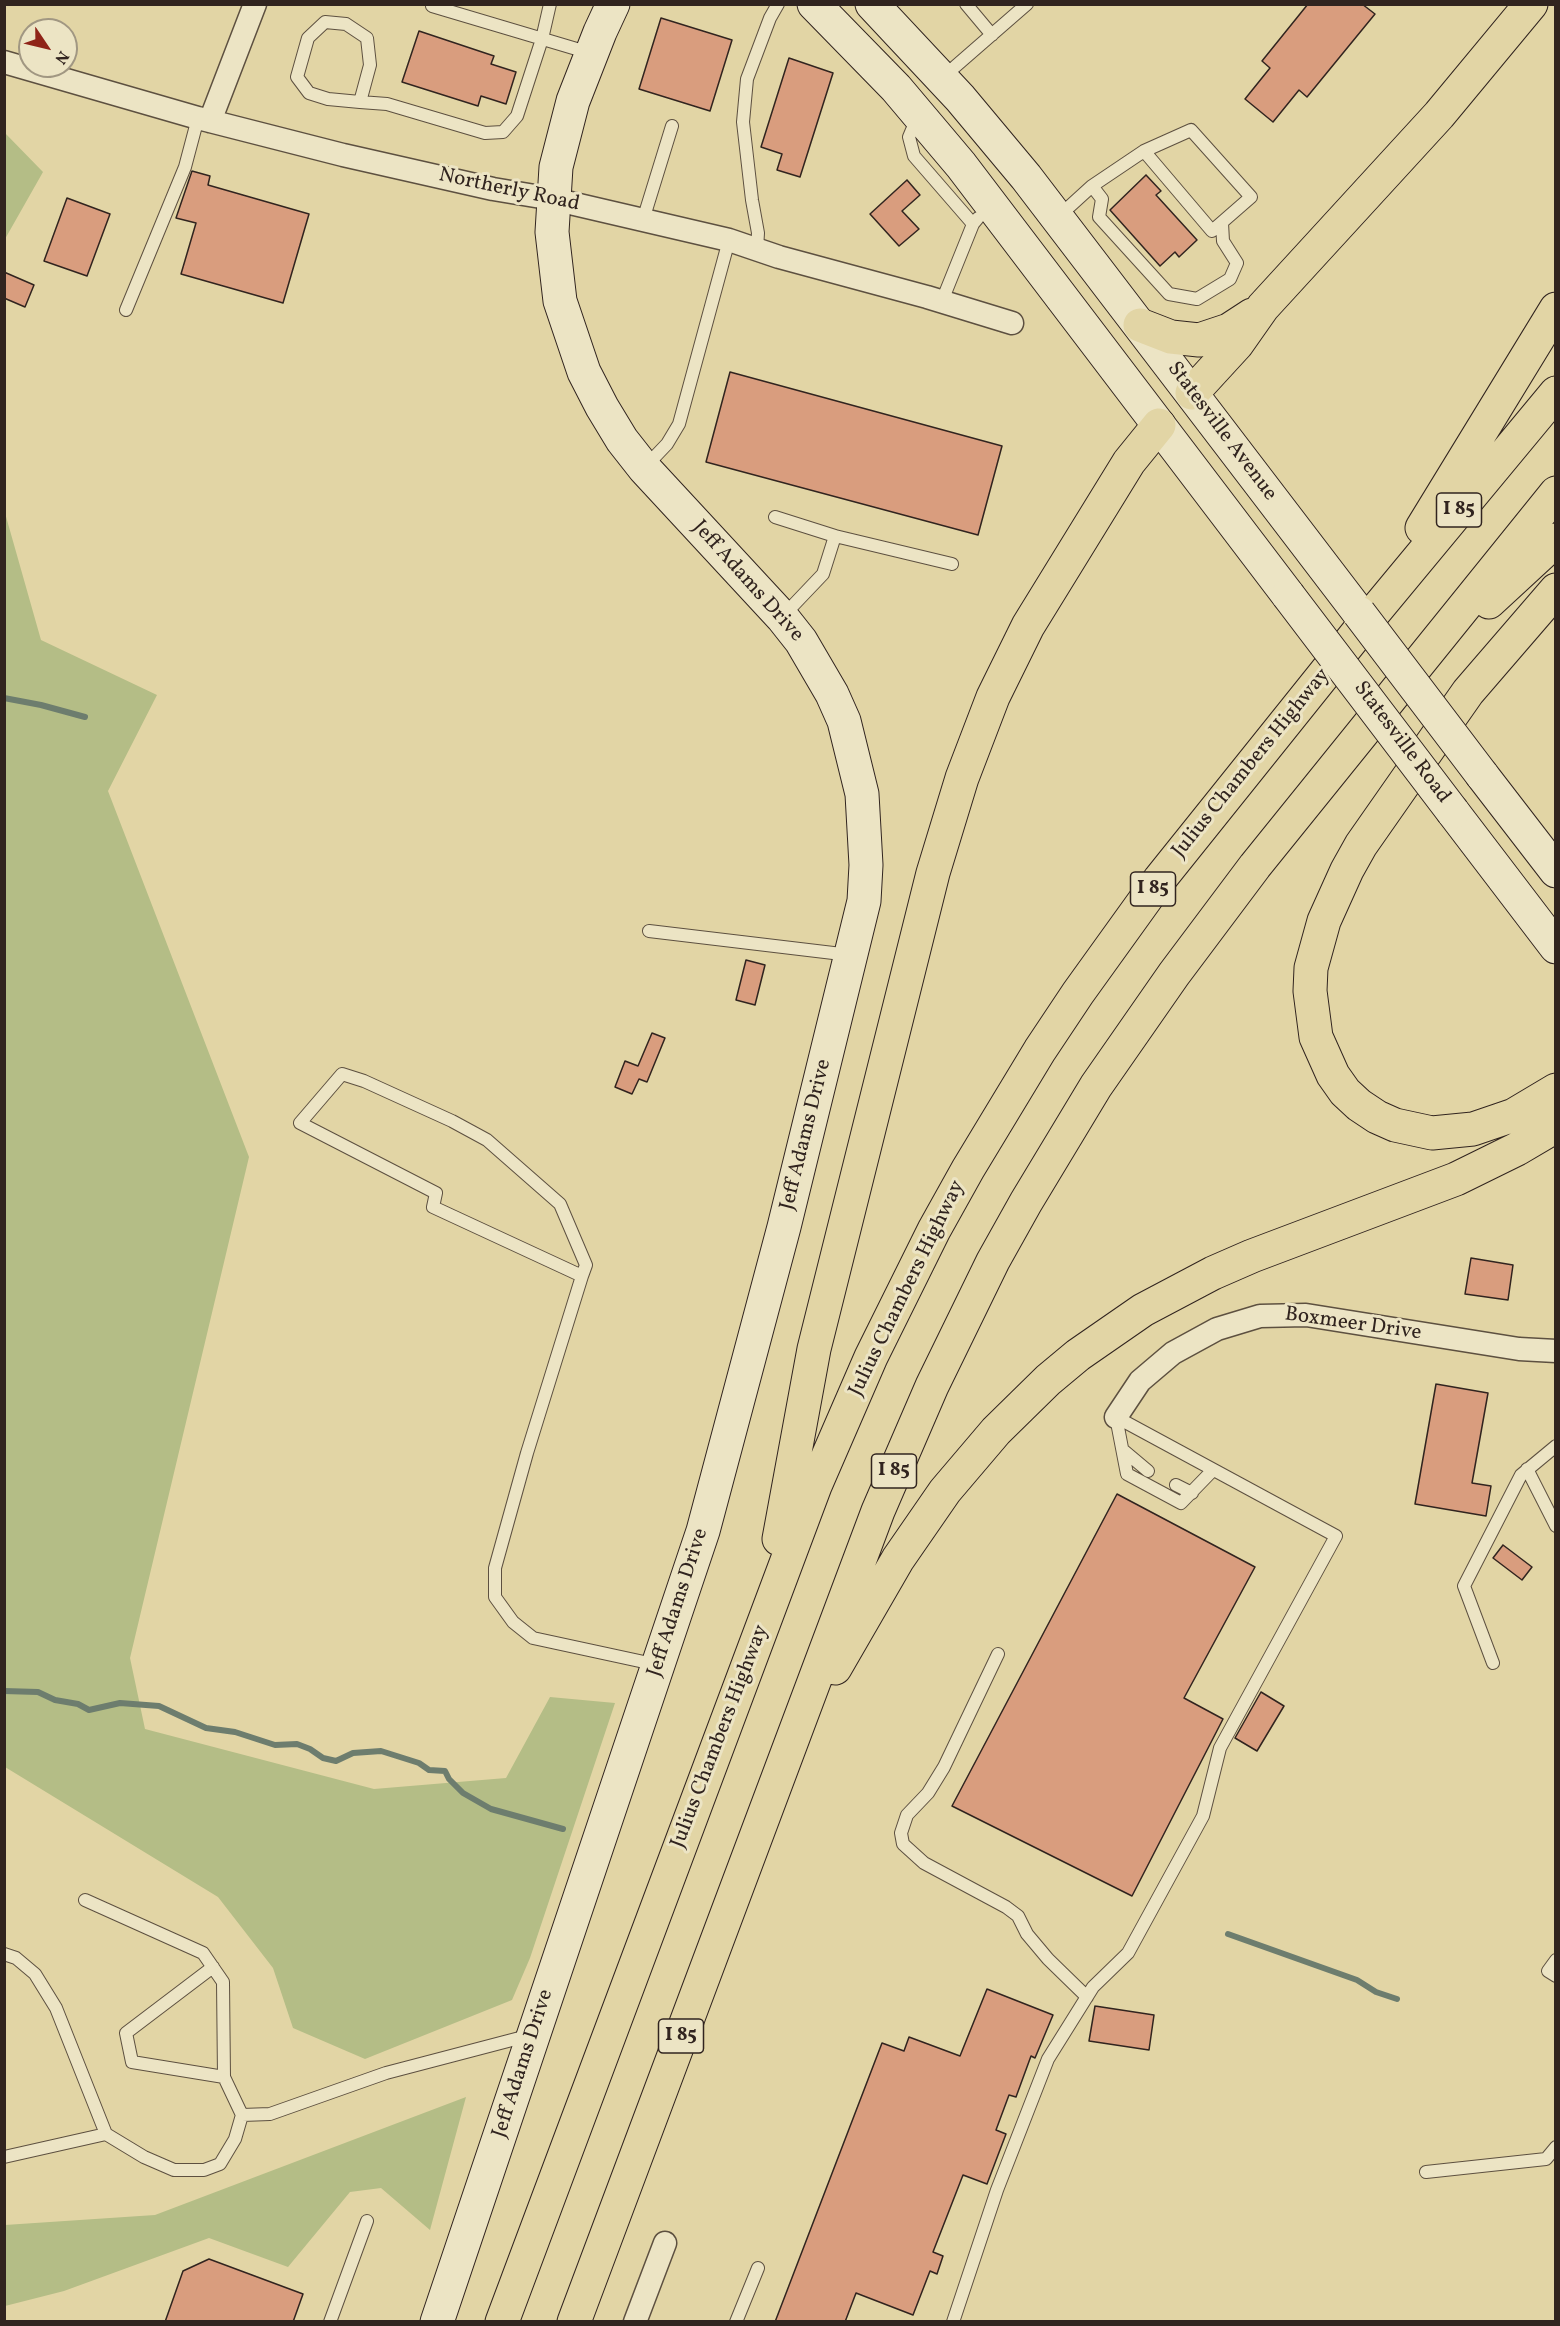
<!DOCTYPE html>
<html>
<head>
<meta charset="utf-8">
<style>
  body { margin:0 }
  #map { position:relative; width:1560px; height:2326px; overflow:hidden; background:#e2d5a5; font-family:Vollkorn,serif }
  canvas { display:block }
  .frame { position:absolute; inset:0; border:6px solid #31241f; pointer-events:none }
  .north { position:absolute; left:18px; top:18px; width:60px; height:60px; box-sizing:border-box; background:#ece4c4; border:2px solid #a19782; border-radius:50%; rotate:125deg; font-size:16px; font-weight:700; line-height:24px; text-align:center; color:#31241f }
  .north::after { content:''; display:block; margin:auto; width:21px; height:27px; background:#8f2418; clip-path:polygon(50% 0,100% 100%,50% 72%,0 100%) }
</style>
</head>
<body>
<div id="map">
<canvas width="1560" height="2326"></canvas>
<div class="frame"></div>
<div class="north">N</div>
</div>
<script>
const g = document.querySelector('canvas').getContext('2d');
g.lineJoin = 'round';
function paint(path, color) {
  g.fillStyle = color;
  g.fill(path, 'evenodd');
}
function poly(rows) {
  const path = new Path2D();
  for (const r of rows) {
    path.moveTo(r[0], r[1]);
    for (let i = 2; i < r.length; i += 2) path.lineTo(r[i], r[i + 1]);
  }
  return path;
}
function strokePath(path, color, width, dash) {
  g.strokeStyle = color;
  g.lineWidth = width;
  g.lineCap = dash ? 'butt' : 'round';
  g.setLineDash(dash || []);
  g.stroke(path);
}
function label(font, color, halo, rows, align = 'center') {
  g.font = font + ' Vollkorn,serif';
  g.lineWidth = 6;
  g.setLineDash([]);
  g.textBaseline = 'middle';
  g.strokeStyle = halo;
  g.fillStyle = color;
  for (const [text, x, y, turn = 0] of rows) {
    g.save();
    g.translate(x, y);
    g.rotate((+turn || 0) * Math.PI / 180);
    g.textAlign = isNaN(turn) ? turn : align;
    if (halo) g.strokeText(text, 0, 0);
    g.fillText(text, 0, 0);
    g.restore();
  }
}
paint(poly([
  [5,133,43,172,5,239],
  [5,513,41,640,157,695,108,791,249,1157,130,1658,145,1729,374,1789,506,1778,550,1697,615,1703,530,1958,512,2000,365,2059,293,2028,273,1968,218,1897,5,1767],
  [466,2097,430,2230,381,2188,350,2192,288,2267,209,2238,64,2291,5,2306,5,2225,155,2215]
]), '#b4bd86');
strokePath(poly([
  [4,698,41,705,85,717],
  [4,1691,38,1692,55,1700,78,1704,89,1710,120,1703,159,1706,206,1728,235,1732,275,1745,297,1744,310,1749,323,1758,336,1761,353,1753,381,1751,419,1763,429,1770,445,1771,449,1779,463,1793,491,1809,563,1829],
  [1228,1934,1357,1980,1376,1992,1397,1999]
]), '#6d7d6e', 6);
const building = poly([
  [1308,4,1362,4,1375,14,1307,97,1299,90,1273,122,1245,99,1270,68,1262,61,1308,4],
  [661,18,732,40,710,111,639,89,661,18],
  [419,31,494,56,491,64,516,72,506,104,481,96,478,106,402,82,419,31],
  [789,58,833,73,800,177,777,170,782,154,761,147,789,58],
  [192,171,210,176,208,185,309,214,283,303,181,274,196,223,176,218,192,171],
  [1146,175,1161,191,1156,195,1197,240,1179,257,1175,252,1160,266,1110,210,1146,175],
  [907,180,920,195,902,211,919,229,899,246,870,214,907,180],
  [67,198,110,214,87,276,44,261,67,198],
  [4,272,34,285,25,307,4,298,4,272],
  [730,372,1002,446,978,535,706,462,730,372],
  [746,960,765,965,755,1005,736,1000,746,960],
  [652,1033,665,1038,647,1082,639,1079,632,1094,615,1087,625,1061,638,1066,652,1033],
  [1471,1258,1513,1265,1508,1300,1465,1294,1471,1258],
  [1436,1384,1488,1393,1472,1483,1491,1486,1486,1516,1415,1504,1436,1384],
  [1117,1494,1255,1567,1184,1698,1223,1719,1132,1896,952,1806,1117,1494],
  [1503,1545,1532,1567,1522,1580,1493,1558,1503,1545],
  [1261,1692,1284,1706,1257,1751,1235,1738,1261,1692],
  [987,1989,1053,2015,1035,2058,1031,2056,1016,2097,1009,2095,996,2130,1006,2134,987,2184,963,2175,933,2252,943,2256,937,2274,930,2271,913,2315,856,2293,845,2322,775,2322,882,2043,904,2051,909,2037,960,2056,987,1989],
  [1095,2006,1154,2015,1149,2050,1089,2041,1095,2006],
  [209,2259,303,2294,293,2322,165,2322,183,2271,209,2259]
]);
paint(building, '#d99d7e');
strokePath(building, '#31241f', 1.5);
const lane = poly([
  [966,4,992,35],
  [432,6,590,53],
  [942,78,1027,4],
  [360,102,370,65,367,38,346,24,325,22,308,38,297,77,309,93,328,99,360,102,387,104,485,133,503,132,517,116,542,39,550,4],
  [917,118,909,137,914,156,973,224],
  [1092,186,1102,199,1099,217,1169,294,1197,299,1230,279,1237,263,1223,241,1222,223],
  [1058,217,1092,186,1144,151,1191,130,1251,197,1212,231,1144,151],
  [643,220,672,126],
  [757,249,758,233,752,200,743,122,747,79,770,18,778,4],
  [942,301,973,224,978,218],
  [126,310,185,167,198,118],
  [646,466,667,444,679,424,729,240],
  [775,517,835,536],
  [783,616,823,574,835,536,952,564],
  [649,931,850,955],
  [582,1276,433,1207,436,1193,300,1123,342,1074,364,1081,452,1121,487,1140,560,1204,586,1265,582,1276,527,1453,495,1568,495,1597,513,1622,533,1638,658,1665],
  [1116,1417,1127,1474,1181,1503,1213,1470],
  [1123,1450,1148,1471],
  [1527,1469,1556,1526],
  [1176,1485,1192,1493],
  [998,1654,944,1767,928,1793,907,1815,901,1833,903,1844,924,1863,1006,1907,1018,1916,1027,1934,1048,1959,1087,1997],
  [1493,1663,1464,1586,1521,1475,1556,1446],
  [4,1954,16,1958,35,1974,56,2008,106,2134,144,2157,174,2170,204,2170,220,2164,235,2139,242,2115,224,2077,223,1982,203,1953,85,1900],
  [1556,1960,1548,1971,1556,1976],
  [213,1967,126,2033,132,2062,224,2077],
  [242,2115,270,2114,386,2073,531,2035],
  [4,2157,106,2134],
  [1426,2172,1546,2159,1556,2147],
  [330,2322,367,2221],
  [736,2322,758,2268],
  [953,2322,997,2190,1048,2059,1093,1987,1128,1953,1203,1816,1220,1748,1336,1536,1116,1417]
]);
const street = poly([
  [4,62,198,118,343,155,493,189,553,199,729,240,779,257,927,297,1012,323],
  [210,121,255,4],
  [1116,1417,1140,1381,1173,1353,1217,1329,1260,1316,1306,1315,1519,1349,1556,1351],
  [635,2322,665,2243]
]);
const secondary = poly([
  [814,4,896,88,961,165,1288,595],
  [872,4,960,98,1026,177,1359,613],
  [1482,775,1556,871],
  [1453,812,1556,947],
  [437,2322,703,1531,784,1227,864,901,866,865,862,794,844,721,832,694,801,641,782,617,644,468,622,440,602,407,584,372,560,301,552,232,556,167,573,101,600,32,613,4]
]);
const highway = poly([
  [1140,325,1171,337,1199,340,1229,330,1252,315],
  [1192,393,1237,344,1263,307,1439,115,1531,4],
  [1422,528,1556,309],
  [1556,590,1468,692,1361,845,1347,870,1324,921,1311,968,1310,991,1316,1037,1333,1075,1345,1092,1359,1105,1377,1117,1395,1125,1432,1133,1473,1129,1514,1115,1556,1090],
  [1489,602,1556,540],
  [779,1539,814,1349,933,873,962,778,993,697,1028,626,1129,462,1159,425],
  [835,1668,898,1559,945,1491,996,1431,1048,1380,1078,1355,1143,1310,1213,1273,1252,1256,1456,1179,1517,1149,1556,1126],
  [502,2322,815,1486,871,1357,934,1230,968,1169,1040,1050,1078,993,1160,879,1362,627,1556,393],
  [574,2322,878,1511,932,1386,993,1261,1026,1202,1096,1086,1174,974,1255,866,1556,493]
]);
strokePath(lane, '#5d5040', 14);
strokePath(street, '#5d5040', 25);
strokePath(secondary, '#31241f', 35);
strokePath(highway, '#31241f', 35);
strokePath(lane, '#ece4c4', 12);
strokePath(street, '#ece4c4', 22);
strokePath(secondary, '#ece4c4', 33);
strokePath(highway, '#e2d5a5', 33);
const secondaryBridge = poly([
  [1288,595,1453,812],
  [1359,613,1482,775]
]);
strokePath(secondaryBridge, '#31241f', 35, []);
strokePath(secondaryBridge, '#ece4c4', 33);
for (const [x, y, w] of [
  [1459,510,45],
  [1153,889,45],
  [894,1471,45],
  [681,2036,45]
]) {
  const box = new Path2D();
  box.roundRect(x - w / 2, y - 17, w, 34, 4.5);
  g.fillStyle = '#ece4c4';
  g.fill(box);
  strokePath(box, '#31241f', 1.5);
}
label('bold 20px', '#31241f', null, [
  ["I 85",1459,510],
  ["I 85",1153,889],
  ["I 85",894,1471],
  ["I 85",681,2036]
]);
label('21px', '#31241f', '#ece4c4', [
  ["Northerly Road",509,191,12],
  ["Statesville Avenue",1221,432,53],
  ["Jeff Adams Drive",747,582,48],
  ["Statesville Road",1401,743,53],
  ["Julius Chambers Highway",1252,764,-51],
  ["Jeff Adams Drive",807,1135,-76],
  ["Julius Chambers Highway",908,1289,-64],
  ["Boxmeer Drive",1353,1325,8],
  ["Jeff Adams Drive",679,1603,-72],
  ["Julius Chambers Highway",721,1737,-69],
  ["Jeff Adams Drive",524,2064,-72]
]);
</script>
</body>
</html>
